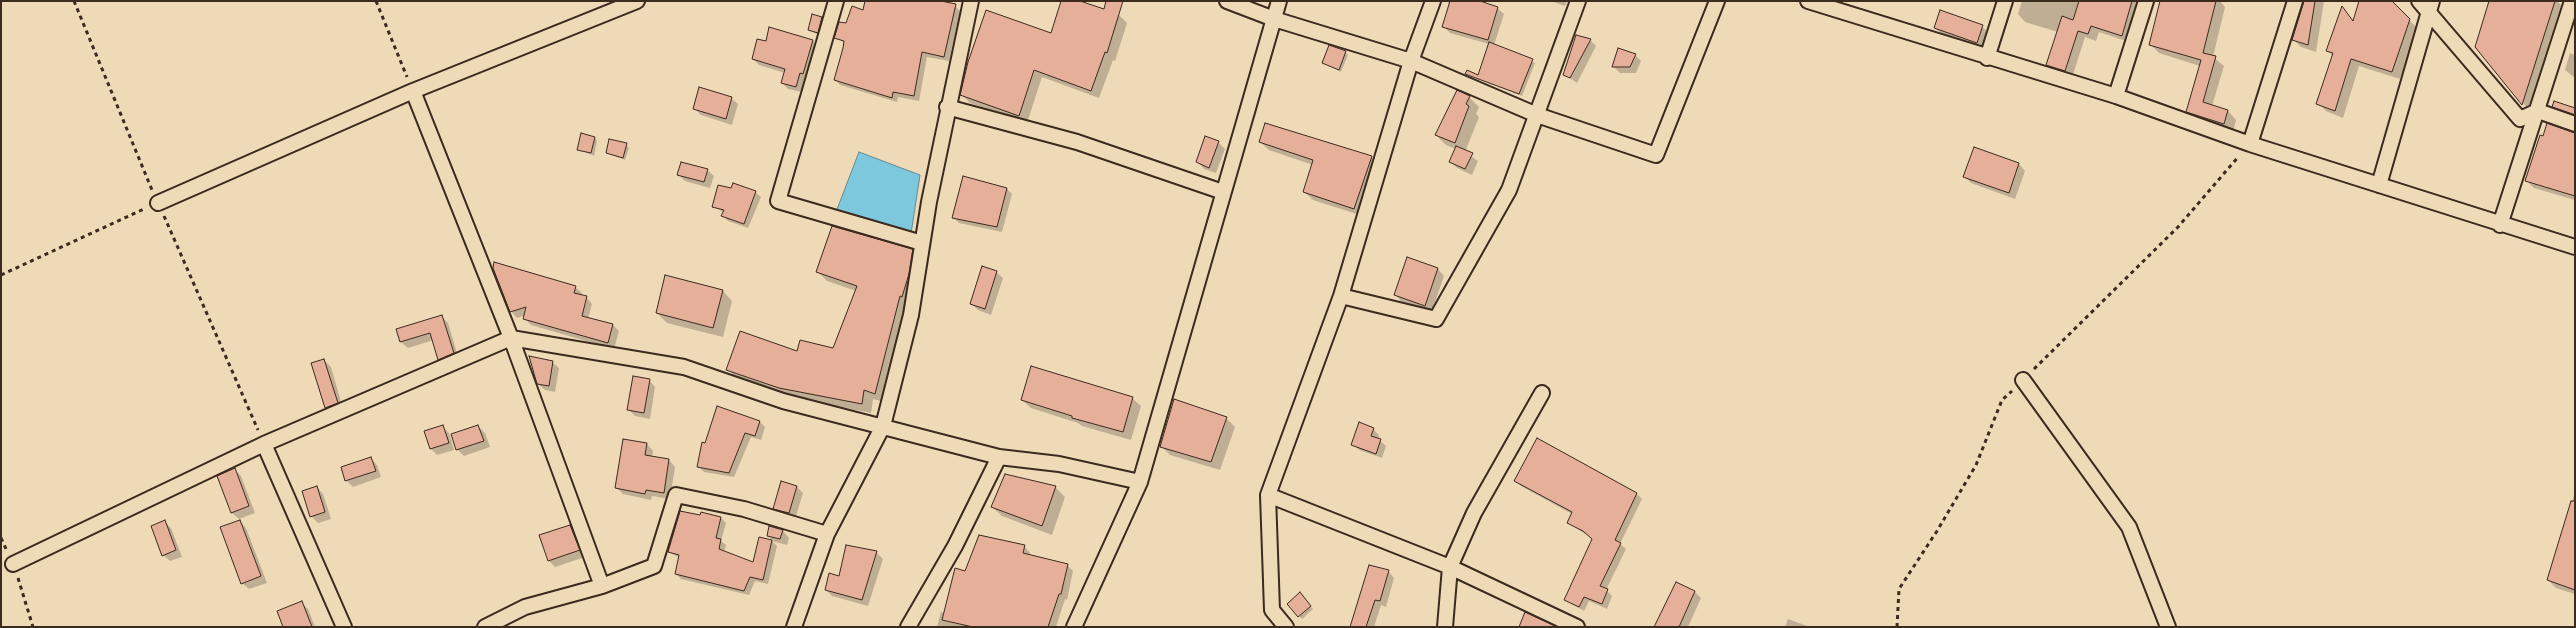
<!DOCTYPE html>
<html>
<head>
<meta charset="utf-8">
<style>
  body { margin:0 }
  #map { position:relative; width:2576px; height:628px; overflow:hidden; background:#efdab8; font-family:Delius,sans-serif }
  canvas { display:block }
  .frame { position:absolute; inset:0; border:2px solid #3b2a1e; pointer-events:none }
</style>
</head>
<body>
<div id="map">
<canvas width="2576" height="628"></canvas>
<div class="frame"></div>
</div>
<script>
const g = document.querySelector('canvas').getContext('2d');
g.lineJoin = 'round';
function paint(path, color) {
  g.fillStyle = color;
  g.fill(path, 'evenodd');
}
function poly(rows) {
  const path = new Path2D();
  for (const r of rows) {
    path.moveTo(r[0], r[1]);
    for (let i = 2; i < r.length; i += 2) path.lineTo(r[i], r[i + 1]);
  }
  return path;
}
function strokePath(path, color, width, dash) {
  g.strokeStyle = color;
  g.lineWidth = width;
  g.lineCap = dash ? 'butt' : 'round';
  g.setLineDash(dash || []);
  g.stroke(path);
}
const water = poly([
  [859,152,920,175,911,234,836,212,859,152]
]);
paint(water, '#7ec8de');
strokePath(water, '#638991', 1);
paint(poly([
  [1076,1,1119,15,1127,23,1115,61,1113,60,1099,98,1042,77,1027,123,970,103,962,95,1052,35],
  [1448,1,1479,1,1497,8,1504,14,1494,45,1535,63,1522,96,1466,74,1479,77,1489,44,1450,33,1443,26,1449,7],
  [1551,1,1567,1,1565,6],
  [2022,1,2142,1,2129,42,2099,32,2096,41,2085,37,2072,78,2055,72,2048,65,2058,32,2025,22,2018,14],
  [2162,1,2220,1,2225,7,2213,57,2224,66,2212,106,2228,111,2236,120,2233,132,2196,120,2187,111,2200,66,2159,53,2151,45],
  [2304,1,2324,1,2316,52,2301,47,2293,39],
  [2390,1,2417,28,2400,79,2359,66,2343,118,2326,111,2318,103,2333,56,2327,50,2342,9,2360,29],
  [2490,1,2557,1,2561,5,2528,109,2477,46],
  [955,6,960,11,949,61,927,57,919,101,898,97,897,102,840,85,835,80,846,44,836,37,845,25,864,12],
  [822,18,825,21,820,35,812,32,809,30],
  [1982,27,1989,33,1983,49,1942,34,1935,28],
  [1590,40,1596,46,1577,83,1565,75],
  [813,41,819,47,809,80,806,79,802,92,788,89,782,83,785,73,759,65,753,59,766,43],
  [1345,52,1348,55,1341,72,1324,63],
  [2570,53,2575,55,2575,78,2565,70],
  [1635,55,1641,61,1636,73,1620,73,1614,67],
  [1469,97,1479,107,1476,114,1479,117,1465,152,1478,161,1472,175,1457,168,1451,162,1456,149,1446,145,1436,135],
  [731,98,738,104,732,125,701,115,695,109],
  [2553,106,2575,109,2575,119,2561,113],
  [2575,133,2575,200,2534,188,2527,181],
  [595,138,597,141,594,156,578,149],
  [1206,138,1218,142,1225,149,1216,173,1204,169,1198,162],
  [1260,142,1371,157,1380,166,1363,216,1313,200,1304,192,1313,165,1269,150],
  [626,145,629,148,625,160,607,153],
  [1975,148,2019,164,2025,171,2015,199,1971,183,1965,177],
  [707,170,714,176,710,188,685,181,679,175],
  [734,185,756,193,761,197,748,228,728,221,723,216,724,213,714,206,732,190],
  [1007,189,1012,194,1002,232,959,223,953,217],
  [912,250,921,260,884,402,873,399,871,413,789,397,737,379,728,369,798,352,833,350,856,291,827,281,818,272],
  [1408,259,1438,269,1444,276,1432,311,1401,301,1395,294],
  [996,272,1003,278,991,315,978,310,972,304],
  [666,276,723,291,732,301,723,337,667,323,657,313],
  [575,287,582,293,581,296,586,297,592,304,588,319,613,325,619,331,614,349,531,325,525,319,526,315,517,318,511,311],
  [441,316,448,323,459,360,446,365,439,359,434,340,408,348,401,342,398,330],
  [324,360,331,367,343,409,332,414,326,407],
  [552,362,559,368,555,392,545,390,538,384],
  [649,380,655,387,650,419,635,416,629,410],
  [1132,398,1141,406,1131,440,1082,426,1078,423,1031,408,1022,400],
  [1226,418,1235,427,1220,470,1170,455,1162,447],
  [760,422,765,427,761,440,751,437,734,477,704,472,699,467],
  [442,426,449,433,454,450,437,455,431,449,425,432],
  [478,426,485,433,490,447,464,456,458,450,452,435],
  [1373,429,1379,435,1378,439,1386,446,1382,458,1359,450,1353,444],
  [1538,439,1637,494,1642,499,1620,544,1626,549,1606,590,1612,596,1607,609,1589,601,1584,611,1565,600,1593,539,1568,523,1572,514,1521,486,1515,481],
  [647,444,653,451,652,458,669,460,675,467,670,499,652,496,651,500,623,494,616,487],
  [371,459,377,465,381,477,353,487,346,480],
  [234,469,241,476,255,513,239,519,232,513,219,477],
  [317,487,323,494,331,519,318,523,311,516],
  [797,487,803,493,795,519,781,515,774,508],
  [1055,487,1065,497,1052,535,1002,516,992,507],
  [2575,492,2575,594,2556,588,2548,580],
  [701,517,721,518,726,523,721,541,726,545,724,552,754,563,760,538,774,542,768,535,783,531,789,538,787,545,772,541,777,546,768,584,755,581,749,595,681,579,676,574,680,558,669,552],
  [240,521,246,528,267,583,249,589,242,583],
  [165,522,171,528,182,557,170,561,163,555],
  [570,526,576,533,585,557,555,567,549,561],
  [1024,546,1030,553,1030,556,1067,565,1073,571,1067,600,1065,599,1056,627,937,627,941,612,945,613,966,572],
  [876,552,883,559,868,606,832,596,826,590],
  [1388,571,1394,578,1386,607,1381,605,1374,627,1352,627],
  [1676,583,1695,592,1701,598,1688,627,1655,627],
  [1302,597,1313,609,1302,619,1288,604],
  [302,603,308,609,315,627,284,627],
  [1788,619,1810,627,1785,627]
]), '#0003');
const building = poly([
  [865,1,941,1,956,4,944,57,922,52,914,96,893,92,892,98,834,80,843,48,844,41,834,38,839,22,846,23,852,6,863,10,865,1],
  [1061,1,1080,1,1104,9,1106,1,1123,1,1107,53,1105,52,1091,91,1034,70,1019,116,960,95,968,62,986,10,1051,33,1061,1],
  [1450,1,1480,1,1498,7,1488,40,1442,27,1450,1],
  [2079,1,2132,1,2122,36,2091,26,2088,34,2078,31,2065,71,2046,65,2062,16,2073,20,2079,1],
  [2160,1,2216,1,2203,53,2216,56,2203,102,2228,110,2224,124,2186,112,2201,60,2149,45,2160,1],
  [2304,1,2315,1,2308,45,2292,40,2304,1],
  [2359,1,2392,1,2410,19,2392,72,2351,59,2335,111,2316,104,2333,53,2326,51,2342,6,2353,21,2359,1],
  [2489,1,2555,1,2522,105,2475,47,2489,1],
  [1940,10,1983,25,1977,43,1934,28,1940,10],
  [812,14,822,17,818,33,808,30,812,14],
  [769,27,813,40,803,74,800,73,796,87,781,83,785,69,752,59,757,39,766,41,769,27],
  [1576,35,1591,39,1570,78,1563,75,1576,35],
  [1489,42,1533,59,1519,94,1465,74,1467,70,1478,75,1489,42],
  [1329,45,1346,51,1339,70,1322,63,1329,45],
  [1618,48,1636,54,1630,67,1612,67,1618,48],
  [699,87,732,97,726,119,693,109,699,87],
  [1457,90,1470,96,1466,104,1469,106,1455,143,1435,135,1457,90],
  [2554,101,2575,108,2575,115,2552,107,2554,101],
  [1265,123,1372,156,1354,209,1303,192,1313,160,1259,142,1265,123],
  [2547,123,2575,133,2575,196,2525,181,2540,135,2543,136,2547,123],
  [581,133,595,137,591,153,577,150,581,133],
  [1205,136,1219,141,1209,168,1196,162,1205,136],
  [609,139,627,143,623,158,606,153,609,139],
  [1456,146,1473,153,1465,169,1449,162,1456,146],
  [1974,147,2019,163,2009,193,1963,177,1974,147],
  [681,162,708,169,704,182,677,175,681,162],
  [963,176,1007,188,997,227,952,218,963,176],
  [733,183,756,191,744,224,721,216,724,210,712,207,718,185,731,188,733,183],
  [832,226,913,249,909,274,902,297,900,296,875,394,864,390,862,404,779,388,726,370,740,331,797,351,800,340,833,348,857,286,816,272,832,226],
  [1407,257,1438,268,1425,306,1394,295,1407,257],
  [494,262,576,286,574,293,587,296,582,316,613,324,608,343,523,319,526,307,510,312,493,268,494,262],
  [982,266,997,271,985,309,970,304,982,266],
  [665,275,723,290,713,328,656,313,665,275],
  [442,315,454,353,438,360,430,333,400,342,396,329,442,315],
  [529,356,553,361,549,386,537,384,529,356],
  [324,359,338,403,325,408,311,363,324,359],
  [1031,366,1133,397,1123,432,1072,418,1072,416,1021,400,1031,366],
  [633,376,650,379,644,413,627,410,633,376],
  [1174,399,1227,417,1211,462,1160,447,1174,399],
  [717,406,760,421,755,436,745,433,729,473,697,467,702,442,705,443,717,406],
  [1359,422,1374,428,1371,436,1381,439,1376,454,1351,445,1359,422],
  [443,425,449,443,430,449,424,431,443,425],
  [478,425,484,441,456,450,451,434,478,425],
  [1537,438,1637,493,1615,540,1621,543,1600,586,1608,589,1602,604,1584,597,1579,607,1564,600,1592,539,1583,531,1567,523,1572,512,1514,481,1537,438],
  [623,439,647,443,645,455,669,459,664,493,646,490,645,494,615,488,623,439],
  [371,457,376,471,345,481,341,467,371,457],
  [235,468,249,506,231,513,217,476,235,468],
  [1005,474,1056,486,1042,526,991,507,1005,474],
  [781,481,797,486,789,513,773,509,781,481],
  [317,486,325,512,310,517,302,491,317,486],
  [2571,501,2575,501,2575,590,2547,580,2571,501],
  [680,511,700,515,701,512,721,517,716,538,721,539,719,549,753,562,759,537,772,540,763,580,750,577,744,591,675,574,679,555,668,552,680,511],
  [165,520,176,550,162,556,151,526,165,520],
  [240,520,261,576,241,584,220,527,240,520],
  [570,525,580,550,548,561,539,535,570,525],
  [769,526,783,530,780,539,767,536,769,526],
  [979,535,1025,545,1023,553,1068,564,1061,594,1059,594,1048,627,973,627,942,620,955,568,965,571,979,535],
  [846,545,877,551,862,600,825,590,829,573,839,576,846,545],
  [1369,565,1389,570,1380,601,1375,600,1366,627,1350,627,1369,565],
  [1676,582,1695,591,1679,627,1654,627,1676,582],
  [1300,592,1311,606,1298,617,1287,604,1300,592],
  [302,601,312,627,283,627,277,611,302,601],
  [1525,612,1555,626,1556,627,1519,627,1525,612]
]);
paint(building, '#e5af9a');
strokePath(building, '#3b2a1e', 1);
const street = poly([
  [836,1,778,201,922,243],
  [1227,1,1274,19,1411,61,1537,115,1656,155,1717,1],
  [1808,1,2116,96,2250,144,2575,247],
  [2419,1,2520,119,2538,111,2575,124],
  [1987,58,2005,1],
  [413,91,511,338,602,586],
  [2116,96,2146,1],
  [947,107,1077,142,1223,192],
  [2250,144,2295,1],
  [2379,185,2432,1],
  [158,203,413,91,637,1],
  [2500,225,2572,1],
  [1341,296,1411,61,1433,1],
  [2023,380,2129,527,2168,627],
  [1542,393,1474,513,1450,567,1577,627],
  [264,444,344,627],
  [1268,495,1450,567,1445,627],
  [13,564,264,444,511,338,684,367,783,401,999,457,1059,464,1140,482],
  [485,627,525,607,602,586,654,566,676,495,744,509,827,534],
  [794,627,827,534,883,426,911,315,929,202,971,1],
  [908,627,955,546,999,457],
  [1074,627,1140,482,1279,1],
  [1286,627,1272,610,1268,495,1341,296,1436,319,1509,190,1578,1]
]);
strokePath(street, '#3b2a1e', 18);
strokePath(poly([
  [74,1,152,190],
  [376,1,407,77],
  [164,216,258,430],
  [1,275,146,208],
  [2034,369,2178,227,2239,156],
  [1,538,7,551],
  [18,578,33,627],
  [1897,627,1899,589,1937,531,1976,465,2002,400,2012,391]
]), '#3b2a1e', 3, [4, 4]);
strokePath(street, '#efdab8', 14);
</script>
</body>
</html>
